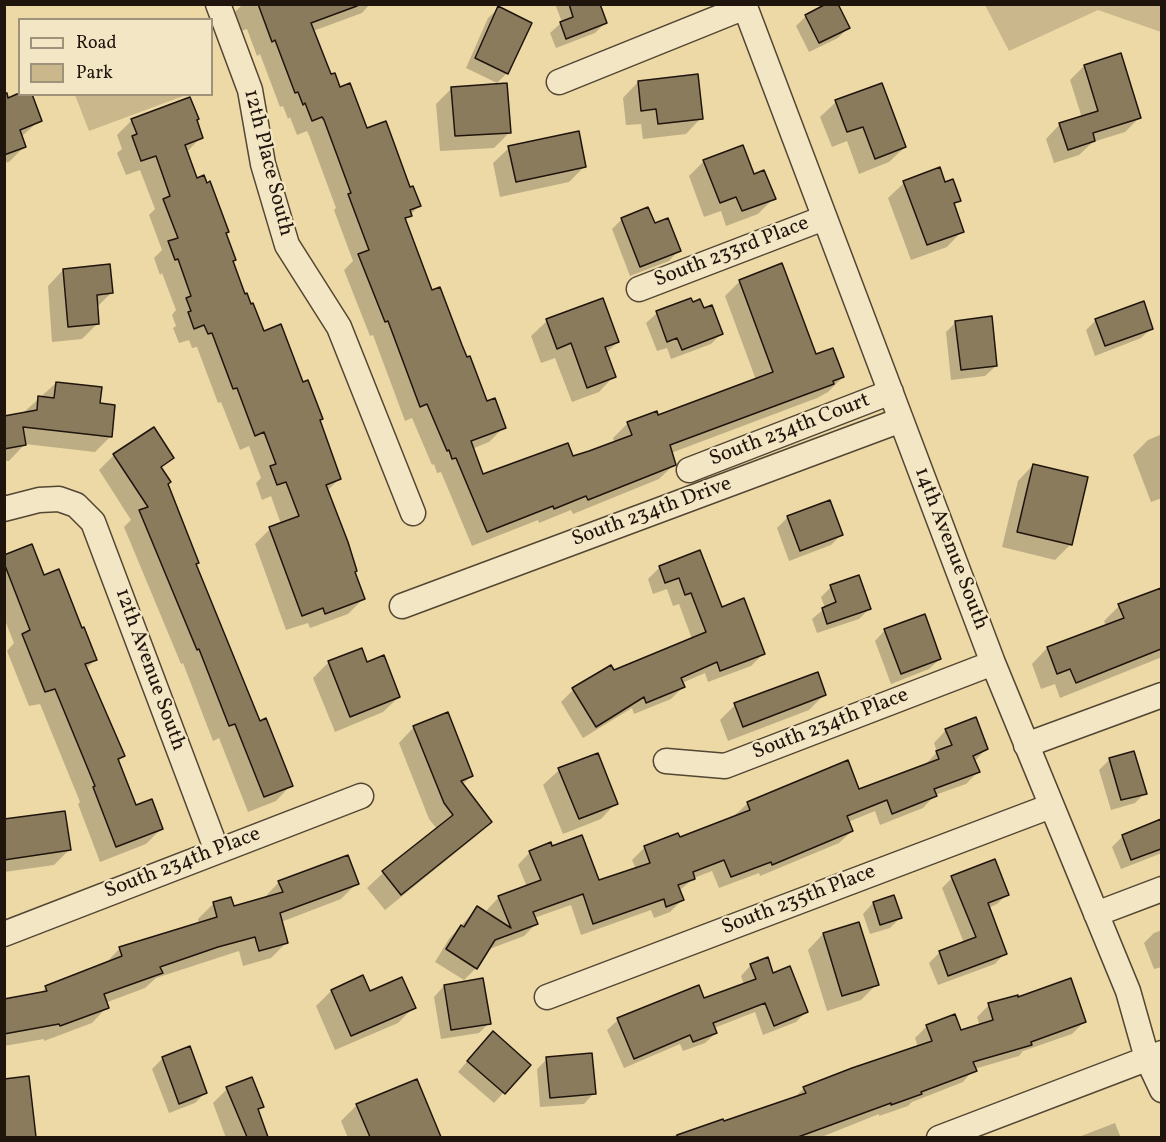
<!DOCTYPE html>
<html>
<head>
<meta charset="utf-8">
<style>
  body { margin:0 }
  #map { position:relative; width:1166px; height:1142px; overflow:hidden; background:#edd9a6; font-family:Vollkorn,serif }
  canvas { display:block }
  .frame { position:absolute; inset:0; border:6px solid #20150d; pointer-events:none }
  .legend { position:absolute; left:18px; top:18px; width:195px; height:78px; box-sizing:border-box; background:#f3e6c5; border:2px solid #9f927b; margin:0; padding:8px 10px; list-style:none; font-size:18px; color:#20150d }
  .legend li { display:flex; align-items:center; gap:12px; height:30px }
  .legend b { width:30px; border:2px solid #9f927b }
</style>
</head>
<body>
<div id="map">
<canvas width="1166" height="1142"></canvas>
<div class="frame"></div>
<ul class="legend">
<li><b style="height:8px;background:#f3e6c5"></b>Road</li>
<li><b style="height:16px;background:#cab88c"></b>Park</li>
</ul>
</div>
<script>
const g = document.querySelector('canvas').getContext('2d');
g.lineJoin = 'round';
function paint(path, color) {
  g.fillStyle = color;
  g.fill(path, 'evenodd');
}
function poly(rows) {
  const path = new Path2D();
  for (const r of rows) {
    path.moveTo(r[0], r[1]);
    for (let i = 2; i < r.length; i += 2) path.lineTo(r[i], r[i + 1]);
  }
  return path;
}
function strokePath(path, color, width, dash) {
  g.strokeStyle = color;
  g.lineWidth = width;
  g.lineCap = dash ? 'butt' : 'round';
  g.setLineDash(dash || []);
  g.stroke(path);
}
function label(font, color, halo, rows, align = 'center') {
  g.font = font + ' Vollkorn,serif';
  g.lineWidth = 4.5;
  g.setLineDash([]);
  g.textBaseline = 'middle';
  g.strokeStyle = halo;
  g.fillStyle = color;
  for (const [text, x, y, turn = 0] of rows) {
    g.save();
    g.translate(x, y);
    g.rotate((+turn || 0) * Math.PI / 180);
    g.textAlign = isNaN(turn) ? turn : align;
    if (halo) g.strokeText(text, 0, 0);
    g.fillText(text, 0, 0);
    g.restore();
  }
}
paint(poly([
  [985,5,1161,5,1161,32,1098,10,1009,51],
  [75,95,186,95,89,131]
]), '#cab88c');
paint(poly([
  [240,4,370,4,362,13,313,31,330,76,419,206,404,221,431,292,460,346,486,403,504,427,489,442,472,449,482,476,572,458,615,443,613,438,628,423,658,417,756,380,725,296,740,281,815,356,843,377,828,392,817,398,671,453,675,464,659,479,573,514,571,510,539,523,538,520,472,546,441,472,437,473,434,464,432,465,412,418,405,421,373,335,370,336,344,270,353,261,334,210,336,208,309,135,307,131,297,135,290,117,288,119,283,106,280,107,260,54,257,56,247,29,241,31,234,13,241,6],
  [555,4,599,4,605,23,595,33,556,48,550,33,562,22],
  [499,8,507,73,497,83,466,68,488,18],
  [806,16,848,28,838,38,809,52,796,26],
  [1084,66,1140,117,1125,132,1093,142,1079,155,1054,163,1046,139,1060,124,1082,118,1070,80],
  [638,82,701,118,686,134,643,139,641,124,626,125,623,98],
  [452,88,510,132,494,148,440,151,436,104],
  [4,101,40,120,21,137,25,146,9,162,4,163],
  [836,102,905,147,889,162,859,174,847,141,832,147,820,117],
  [132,120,195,121,201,137,186,153,196,180,224,234,244,296,263,333,318,421,339,479,327,491,363,599,348,614,310,628,308,623,286,630,255,544,270,529,281,524,271,496,262,500,256,483,261,478,249,446,240,450,221,402,218,403,197,347,192,348,189,340,179,343,173,328,176,326,172,315,176,310,162,273,160,275,154,258,162,250,149,215,155,209,140,170,126,175,117,153,122,149,117,135],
  [509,148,585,166,569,182,500,197,493,163],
  [704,161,753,175,774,198,758,214,726,226,721,211,704,217,689,176],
  [939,169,944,184,959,200,953,206,962,231,947,247,911,260,888,198,904,183],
  [622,219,679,250,669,261,630,276,612,229],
  [63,270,111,293,96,308,98,323,82,339,52,342,48,286],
  [704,310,721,334,711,344,671,359,667,348,657,351,646,323,657,313],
  [1096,320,1152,328,1141,338,1095,356,1086,330],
  [547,321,618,342,606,353,614,376,599,392,572,402,555,358,541,363,531,336],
  [956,322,996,366,985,376,951,380,946,332],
  [56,383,98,404,110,437,95,452,25,444,9,461,4,461,4,417,23,413],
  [1162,434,1162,498,1151,502,1133,455,1148,440],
  [114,455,172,458,160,469,195,565,259,723,291,785,276,801,248,812,219,738,213,741,183,663,181,664,124,527,131,520,99,470],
  [1033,465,1071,544,1055,560,1002,547,1018,481],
  [829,502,841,535,831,545,789,561,777,528,787,518],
  [699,552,721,609,763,654,751,666,708,682,705,673,682,683,683,687,671,699,634,714,632,708,583,738,561,702,573,690,610,667,614,672,692,639,679,604,673,606,667,589,653,594,648,579,660,567],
  [4,556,43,577,81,630,96,659,86,669,123,756,118,762,135,807,162,828,146,844,100,862,78,804,80,802,40,704,29,706,7,651,14,643,4,618],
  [831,587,869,609,859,619,817,633,812,619,825,608,821,597],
  [1162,589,1162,657,1060,698,1055,684,1041,689,1032,664,1047,648,1106,626,1104,621,1119,606],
  [885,630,940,659,929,669,891,684,875,641],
  [329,662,366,664,399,697,383,712,335,732,313,678],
  [825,694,809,710,728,741,720,720,735,705],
  [414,727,472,775,462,785,490,822,475,837,385,910,367,888,383,873,437,829,429,819,399,743],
  [946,730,986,749,974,762,978,772,966,784,935,795,923,808,880,825,875,811,848,822,852,831,839,843,760,876,759,873,719,888,712,871,694,878,679,891,682,900,670,912,654,918,651,910,581,935,571,905,534,918,537,923,524,936,487,950,476,968,464,980,435,962,449,939,477,908,489,916,487,910,499,897,527,887,518,865,530,852,552,847,598,882,636,869,632,860,645,847,679,839,736,817,735,815,748,803,858,791,925,765,937,752,934,743],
  [1110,759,1145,793,1135,803,1111,810,1099,770],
  [559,770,616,803,601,819,563,834,543,785],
  [4,821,69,850,54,865,4,872],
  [1162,822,1162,853,1121,869,1112,847,1123,836],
  [952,878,1007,894,997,904,988,908,1005,953,995,964,938,985,929,963,939,953,964,943,942,888],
  [279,882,357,883,341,899,281,922,287,942,271,958,243,966,239,951,156,978,145,988,105,1003,107,1007,92,1023,44,1041,44,1039,4,1046,4,1001,39,994,46,988,105,964,120,948,199,924,198,919,214,903,233,908,264,898],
  [893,897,900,918,890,928,870,934,863,914,873,903],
  [858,923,877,984,861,1000,827,1011,808,950,823,934],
  [1162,930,1162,967,1154,969,1144,943,1154,933],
  [751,965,772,975,806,1012,796,1022,763,1035,755,1012,714,1028,716,1033,705,1043,683,1051,680,1044,624,1068,607,1030,618,1020,698,987,703,1000,744,985,741,976],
  [444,986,489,1023,479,1033,441,1039,434,997],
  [331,991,369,993,414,1007,398,1023,335,1050,316,1006],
  [989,1005,1084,1022,1072,1034,1023,1051,1019,1056,974,1069,963,1082,912,1102,908,1106,879,1116,879,1114,819,1138,667,1138,681,1133,682,1135,723,1123,794,1098,804,1088,918,1047,915,1038,927,1026,960,1032,980,1026,977,1017],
  [483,1043,529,1065,494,1103,458,1072],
  [163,1058,205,1093,195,1103,169,1113,152,1069],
  [547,1059,594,1093,584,1104,540,1107,537,1069],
  [227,1089,262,1106,257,1111,266,1138,226,1138,213,1103],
  [357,1105,439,1137,348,1138,341,1121],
  [1115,1123,1121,1138,1076,1138]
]), '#0003');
const building = poly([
  [258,4,357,4,357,6,311,23,331,74,335,73,340,87,350,83,367,128,386,121,410,187,413,186,421,206,410,210,412,216,405,218,432,290,440,287,462,345,467,357,470,356,487,401,495,398,506,428,471,441,483,474,568,443,573,456,589,451,632,435,627,422,657,411,658,415,773,372,739,280,782,263,816,354,833,348,844,377,833,381,834,384,670,445,676,465,588,500,586,496,554,509,553,506,487,532,456,458,452,459,449,450,447,451,427,404,420,407,388,321,385,322,358,254,369,250,348,194,351,193,324,120,322,117,312,121,305,103,303,105,298,92,295,93,275,40,272,42,258,4],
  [569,4,600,4,607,23,566,39,560,22,573,17,569,4],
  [826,4,838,4,850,28,819,43,805,15,826,4],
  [498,6,532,23,508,74,475,58,498,6],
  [1121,53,1141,118,1093,133,1095,141,1068,150,1059,123,1098,111,1084,65,1121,53],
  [698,74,703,119,658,124,656,109,641,111,638,81,698,74],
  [507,83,511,133,455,136,451,87,507,83],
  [882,83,906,147,875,159,863,127,847,132,835,100,882,83],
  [4,93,7,93,8,98,17,94,32,94,42,121,20,130,26,147,4,155,4,93],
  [190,97,199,119,197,120,203,138,185,145,197,178,204,175,207,183,210,181,229,232,226,233,236,260,233,261,245,294,247,293,251,304,253,303,264,331,281,324,303,382,308,380,323,419,320,420,341,479,326,485,348,542,357,571,355,572,365,599,325,614,323,608,302,616,269,527,299,516,286,482,277,485,270,466,276,464,264,432,255,436,237,388,233,389,212,333,208,334,204,325,194,329,188,312,191,311,186,298,191,296,178,259,175,260,168,241,178,238,163,199,170,196,156,156,141,161,132,136,137,134,131,119,190,97],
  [579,131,586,167,516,182,508,146,579,131],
  [743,145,754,174,764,170,776,199,742,211,736,197,720,203,703,160,743,145],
  [940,167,945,182,953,179,961,201,954,203,964,232,927,245,903,181,940,167],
  [648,207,655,223,668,218,681,251,640,267,621,218,648,207],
  [110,264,113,293,97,295,99,324,68,327,63,269,110,264],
  [603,298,619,342,605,347,616,377,587,388,571,343,557,349,546,319,603,298],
  [691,298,693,302,700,299,704,308,712,305,723,334,682,350,677,338,667,342,656,311,691,298],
  [1144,301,1153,329,1105,346,1095,319,1144,301],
  [992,316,997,366,961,370,955,321,992,316],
  [56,382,102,387,100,403,115,405,112,437,23,427,26,445,4,449,4,416,37,410,38,396,54,398,56,382],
  [154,427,174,458,161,467,171,482,168,484,199,563,196,564,260,721,266,718,293,786,264,797,235,724,229,726,199,649,197,650,139,510,148,507,113,454,154,427],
  [1033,464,1088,477,1072,545,1017,532,1033,464],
  [830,500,843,535,800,551,787,516,830,500],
  [32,544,44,575,59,569,82,628,84,627,97,660,85,664,125,756,118,759,136,805,152,799,163,829,116,847,93,787,95,786,55,689,45,692,22,634,30,630,4,563,4,555,32,544],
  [700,550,722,607,744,598,765,654,720,671,717,662,681,678,685,687,646,703,644,697,596,727,572,688,611,665,614,670,706,632,691,593,685,595,679,578,665,583,659,566,700,550],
  [859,575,871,609,827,624,822,608,836,602,830,585,859,575],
  [1161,588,1161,649,1076,683,1070,669,1057,674,1047,647,1124,618,1118,604,1161,588],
  [925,614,941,659,901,674,884,629,925,614],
  [362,648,367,662,384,655,400,697,350,717,328,661,362,648],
  [818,672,826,695,743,727,734,703,818,672],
  [448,712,473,776,461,781,492,822,401,895,382,871,453,815,444,803,413,726,448,712],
  [976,717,988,749,973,756,980,772,934,789,937,796,892,814,887,800,847,816,853,831,772,865,771,862,731,877,724,860,693,872,695,879,678,885,684,900,666,907,664,899,593,924,583,894,533,912,538,924,495,940,477,969,446,949,461,925,464,927,477,906,511,928,498,896,541,880,529,851,551,842,552,846,582,835,599,880,650,863,644,846,678,833,680,837,750,810,747,802,848,760,859,789,939,759,936,751,952,745,945,729,976,717],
  [1134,751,1147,794,1121,800,1109,758,1134,751],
  [598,753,618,804,579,819,558,768,598,753],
  [65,811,71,850,4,860,4,819,65,811],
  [1161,819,1161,849,1131,860,1122,835,1161,819],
  [348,855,359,884,280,913,288,943,259,951,255,937,218,947,160,967,163,973,104,994,109,1008,60,1026,59,1024,4,1034,4,999,47,991,45,986,122,956,119,947,217,917,213,902,231,897,234,906,283,892,278,881,348,855],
  [995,859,1009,895,988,903,1007,954,948,976,939,951,976,937,951,876,995,859],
  [894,895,902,918,880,925,873,902,894,895],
  [859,922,879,985,842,996,823,933,859,922],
  [768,957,773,973,790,966,808,1012,774,1026,765,1003,713,1023,717,1033,693,1042,690,1035,634,1059,617,1018,699,985,704,998,756,979,750,964,768,957],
  [363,975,370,991,402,977,416,1008,351,1036,331,990,363,975],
  [483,978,491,1024,451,1030,444,985,483,978],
  [1071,978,1086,1022,1031,1042,1032,1045,973,1062,977,1071,921,1092,922,1094,891,1105,891,1103,798,1137,677,1137,677,1135,723,1119,724,1121,806,1093,803,1087,852,1068,932,1041,926,1025,955,1014,961,1030,993,1020,988,1003,1018,995,1018,997,1071,978],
  [493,1031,531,1065,505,1094,467,1061,493,1031],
  [190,1046,207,1093,179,1104,162,1057,190,1046],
  [592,1053,596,1094,550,1098,546,1057,592,1053],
  [29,1076,36,1137,4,1137,4,1079,29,1076],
  [252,1077,264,1107,258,1109,268,1137,247,1137,226,1087,252,1077],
  [417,1079,441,1137,370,1137,356,1104,417,1079]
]);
paint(building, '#8b7b5d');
strokePath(building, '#20150d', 1.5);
const minor = poly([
  [218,4,250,90,263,164,287,245,339,327,413,513],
  [744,4,993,663,1128,991,1147,1058,1162,1090],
  [559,82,745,7],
  [639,289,824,218],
  [689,470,891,392],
  [4,509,39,500,59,499,76,505,93,522,217,851],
  [402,606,901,420],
  [1026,745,1162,695],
  [666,761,725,766,993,663],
  [1096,914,1162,889],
  [4,934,361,796],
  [547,997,1051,806],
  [939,1138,1162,1053]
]);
strokePath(minor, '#534633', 27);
strokePath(minor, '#f3e6c5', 24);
label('21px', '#20150d', '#f3e6c5', [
  ["12th Place South",267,163,76],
  ["South 233rd Place",732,253,-21],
  ["South 234th Court",790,431,-21],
  ["South 234th Drive",652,513,-20],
  ["14th Avenue South",950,549,69],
  ["12th Avenue South",149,670,70],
  ["South 234th Place",831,725,-21],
  ["South 234th Place",183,864,-21],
  ["South 235th Place",799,901,-21]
]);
</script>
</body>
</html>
